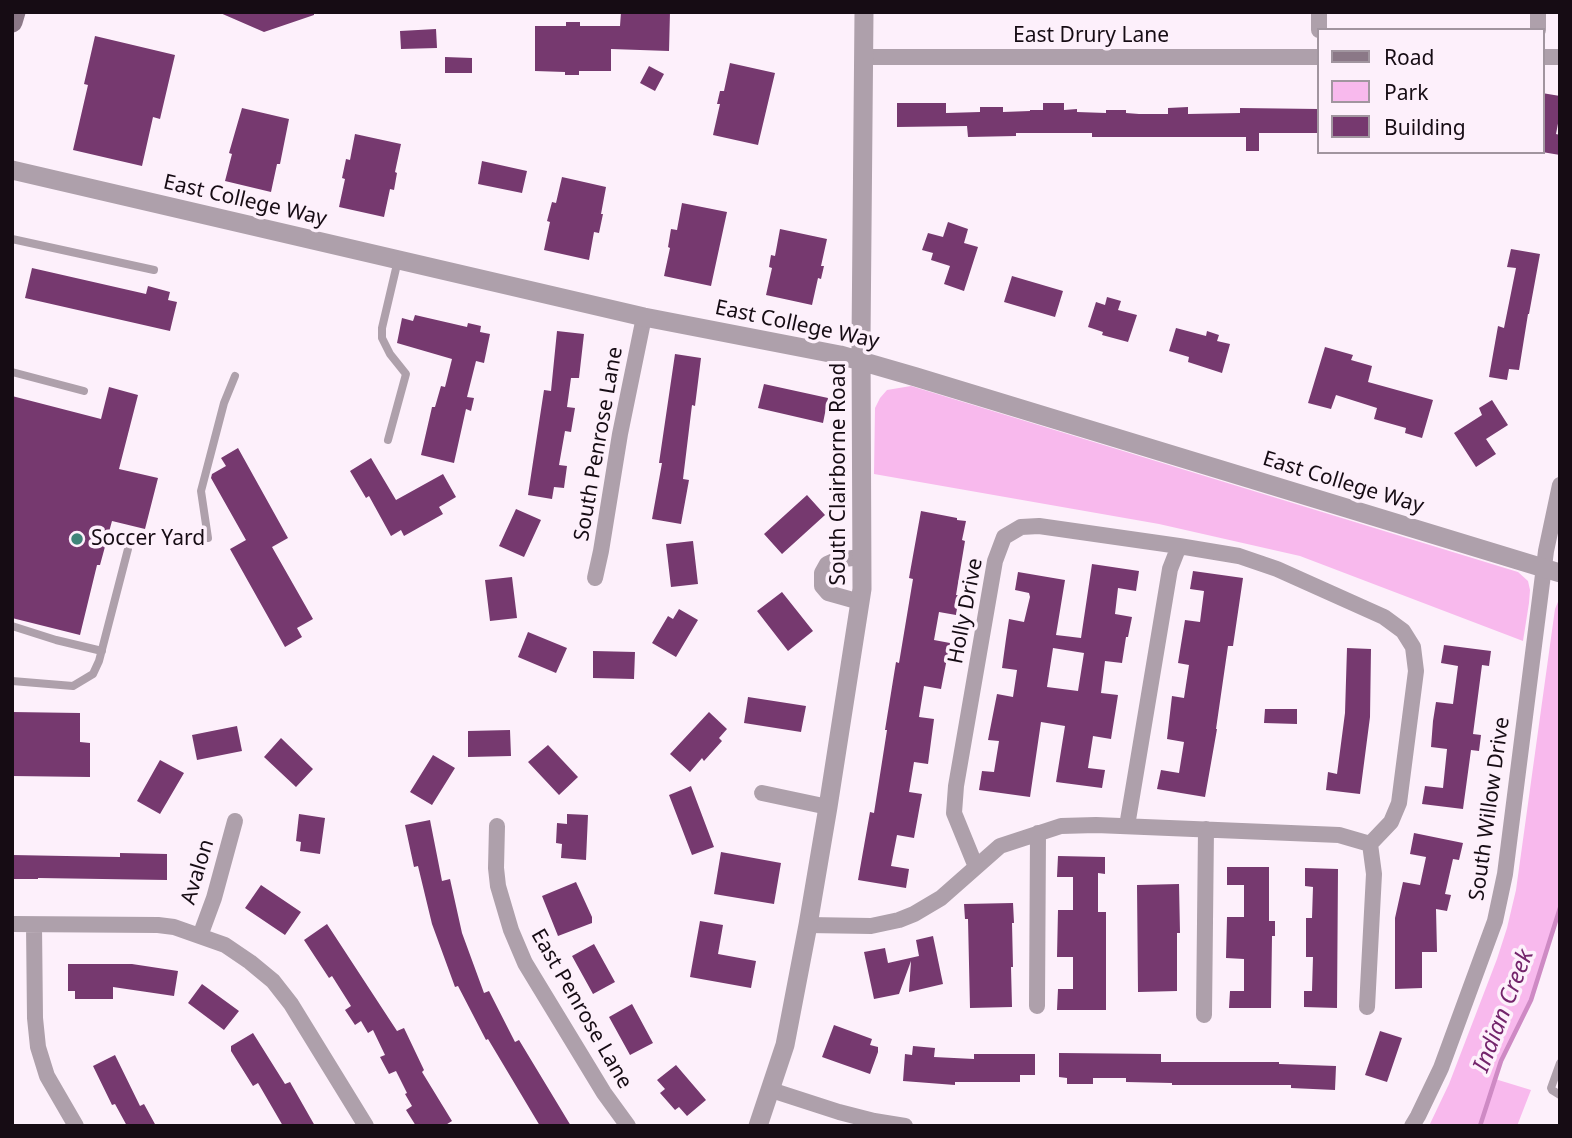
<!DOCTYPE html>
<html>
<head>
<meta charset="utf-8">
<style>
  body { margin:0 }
  #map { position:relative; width:1572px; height:1138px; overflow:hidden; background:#fdf0fb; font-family:"Noto Sans",sans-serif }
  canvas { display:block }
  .frame { position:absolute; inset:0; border:14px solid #160c14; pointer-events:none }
  .legend { position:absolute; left:1317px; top:28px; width:228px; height:126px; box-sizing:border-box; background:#fdf0fb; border:2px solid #a1959f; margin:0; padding:9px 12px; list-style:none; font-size:21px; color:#160c14 }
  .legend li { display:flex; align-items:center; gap:14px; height:35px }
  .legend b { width:35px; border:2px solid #a1959f }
</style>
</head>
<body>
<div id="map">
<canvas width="1572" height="1138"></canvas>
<div class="frame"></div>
<ul class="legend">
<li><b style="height:9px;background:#8b7887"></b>Road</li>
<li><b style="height:19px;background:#f8b9ed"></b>Park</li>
<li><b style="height:19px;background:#76396f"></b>Building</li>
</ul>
</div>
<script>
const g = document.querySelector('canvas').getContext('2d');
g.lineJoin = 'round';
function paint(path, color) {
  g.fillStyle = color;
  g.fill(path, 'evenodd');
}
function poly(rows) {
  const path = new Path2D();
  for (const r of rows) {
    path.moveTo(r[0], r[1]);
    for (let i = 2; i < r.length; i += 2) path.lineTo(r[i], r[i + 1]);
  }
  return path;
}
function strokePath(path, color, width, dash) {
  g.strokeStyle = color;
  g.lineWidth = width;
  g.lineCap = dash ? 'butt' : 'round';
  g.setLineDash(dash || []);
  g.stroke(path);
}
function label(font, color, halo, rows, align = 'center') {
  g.font = font + ' "Noto Sans",sans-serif';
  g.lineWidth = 7;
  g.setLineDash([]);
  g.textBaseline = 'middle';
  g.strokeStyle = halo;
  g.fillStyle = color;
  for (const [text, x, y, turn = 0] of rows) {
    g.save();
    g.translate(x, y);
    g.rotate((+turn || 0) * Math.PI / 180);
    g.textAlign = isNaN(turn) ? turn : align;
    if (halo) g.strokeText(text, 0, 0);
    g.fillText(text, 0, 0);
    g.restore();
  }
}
paint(poly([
  [911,386,1518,572,1528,581,1530,590,1529,603,1523,641,1300,556,1159,524,874,474,875,408,880,398,887,390],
  [1560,597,1560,908,1531,1000,1501,1061,1495,1079,1531,1090,1517,1126,1429,1126,1449,1084,1497,959,1507,928,1516,890,1555,609]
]), '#f8b9ed');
strokePath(poly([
  [1480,1126,1501,1061,1531,1000,1560,908]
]), '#ce8ac4', 4.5);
paint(poly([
  [218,12,314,12,314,15,264,32],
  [621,12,670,12,669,51,611,49,611,71,579,71,579,75,565,75,565,72,535,71,535,26,566,26,566,22,580,22,580,26,620,26],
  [436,29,437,48,401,49,400,31],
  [95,36,175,55,160,119,153,117,142,166,73,150,88,85,84,84],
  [445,57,472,58,472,73,445,73],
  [730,63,775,73,758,145,713,135,720,104,717,104,720,91,724,91],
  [649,66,664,74,655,91,640,83],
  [1542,93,1560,96,1560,113,1556,134,1560,135,1560,155,1542,152],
  [897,103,946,103,946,113,980,112,980,107,1003,107,1003,112,1030,111,1030,110,1043,110,1043,103,1064,103,1064,110,1077,109,1077,112,1106,113,1106,110,1126,110,1126,113,1139,114,1168,114,1168,108,1188,107,1188,114,1240,113,1240,108,1318,109,1318,133,1259,133,1259,151,1246,151,1246,137,1092,137,1092,133,1016,133,1016,136,968,137,967,126,897,127],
  [242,108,289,119,280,164,277,164,271,192,225,181,232,154,229,153],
  [355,134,401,144,395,172,397,173,394,190,390,189,384,217,339,207,345,179,342,178,346,159,350,160],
  [482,161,527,171,522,193,478,184],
  [562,177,606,187,601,214,603,214,599,233,594,232,589,260,544,250,550,222,547,221,552,202,556,203],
  [682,203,727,212,711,286,664,276,670,248,668,247,671,229,677,230],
  [948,222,968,229,964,243,978,247,964,291,944,284,950,266,931,260,933,253,922,250,928,233,943,237],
  [780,229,827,239,821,266,824,266,821,279,818,278,812,305,766,295,772,268,769,267,771,255,775,256],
  [1511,249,1540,254,1529,314,1528,314,1519,370,1509,369,1507,380,1489,377,1498,326,1504,328,1516,268,1507,267],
  [32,268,146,294,148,286,170,292,168,300,177,302,170,331,25,298],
  [1012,276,1063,291,1055,317,1004,302],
  [1107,297,1121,301,1118,310,1137,315,1128,342,1102,335,1103,332,1088,327,1096,302,1105,305],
  [415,315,467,327,468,323,481,326,480,332,490,334,484,363,476,361,467,397,474,398,471,411,466,409,454,463,421,455,432,407,435,407,441,386,445,387,452,359,397,343,402,318,413,321],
  [1176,328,1206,336,1207,331,1219,335,1217,341,1230,344,1222,373,1188,362,1189,357,1169,351],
  [557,331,584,334,579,378,571,378,567,407,575,408,571,432,565,431,559,465,567,466,564,488,554,487,552,499,528,495,544,390,551,391],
  [1325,347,1353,355,1351,360,1372,366,1368,382,1433,400,1422,438,1405,433,1406,428,1374,419,1377,408,1336,395,1331,409,1308,403],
  [675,354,701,358,695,406,692,405,683,479,689,480,681,524,652,519,662,463,659,463],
  [764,384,828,398,823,423,758,408],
  [109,387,138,395,119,469,158,478,145,529,112,521,100,565,97,565,80,635,12,618,12,396,101,419],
  [1492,400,1508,425,1486,439,1496,454,1476,467,1454,433,1482,415,1479,408],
  [238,448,288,538,272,547,313,619,297,628,302,637,285,647,230,549,246,540,211,478,212,474,226,466,221,458],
  [371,458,396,500,443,474,456,497,439,507,443,514,404,536,401,530,391,536,369,496,366,498,350,471],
  [807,495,825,515,782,554,764,534],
  [516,509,541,520,524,557,499,546],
  [921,511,957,518,957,520,966,521,962,540,965,541,956,595,959,595,956,615,939,612,934,640,950,643,941,689,924,686,919,717,934,719,928,764,914,762,909,792,922,794,914,838,897,835,891,866,909,869,906,888,858,880,870,812,874,813,887,730,885,730,896,662,899,663,913,579,909,578],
  [693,541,698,584,671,587,666,544],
  [1092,564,1139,571,1136,591,1118,588,1115,614,1132,617,1128,637,1126,637,1122,663,1105,661,1101,693,1118,695,1115,714,1111,739,1093,736,1088,768,1105,770,1102,788,1056,782,1065,726,1041,722,1030,797,979,790,982,771,994,772,999,741,988,740,997,694,1013,697,1017,670,1002,668,1006,639,1009,619,1024,622,1030,597,1029,593,1015,590,1018,572,1065,580,1056,635,1081,638],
  [1053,648,1084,653,1078,691,1047,687],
  [1193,571,1243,578,1233,646,1228,646,1216,729,1217,729,1205,797,1157,789,1161,770,1179,773,1184,742,1167,739,1172,696,1184,698,1189,665,1178,663,1185,620,1200,622,1204,591,1190,589],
  [512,577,517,618,490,621,485,580],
  [782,592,813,631,788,651,757,611],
  [679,609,698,620,676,657,652,643,668,616,673,619],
  [528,632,567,648,556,673,518,657],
  [1444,645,1491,651,1489,666,1482,665,1473,734,1481,735,1479,751,1471,750,1463,809,1422,804,1425,786,1443,788,1447,749,1431,747,1433,721,1436,702,1453,704,1458,666,1441,663],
  [1347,648,1371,649,1370,717,1360,794,1326,790,1328,772,1337,774,1345,713],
  [593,651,635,652,634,679,593,678],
  [748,697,806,706,801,732,744,723],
  [1265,709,1297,709,1297,724,1264,723],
  [12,712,80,713,80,742,90,743,90,777,12,776],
  [709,712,727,729,719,738,722,741,704,761,702,758,690,772,670,754],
  [237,726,242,751,197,760,192,735],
  [510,730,511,756,468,757,468,731],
  [281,738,313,769,296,787,264,757],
  [548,745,578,777,559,795,528,762],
  [433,755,455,768,432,805,410,792],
  [160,760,184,773,160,814,137,801],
  [691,786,714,847,692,855,669,795],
  [299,814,325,818,320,854,300,851,301,842,296,841],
  [567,814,588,815,586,860,561,858,562,844,556,843,557,823,567,824],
  [430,820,442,881,450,879,462,933,484,993,489,991,515,1042,519,1040,571,1126,540,1126,488,1039,486,1040,458,986,455,987,432,924,418,866,414,867,405,825],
  [1414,833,1463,843,1459,860,1453,859,1445,894,1451,895,1447,911,1436,909,1437,952,1422,952,1422,988,1395,989,1395,918,1403,882,1420,885,1426,857,1410,854],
  [721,852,781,863,774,904,714,894],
  [120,853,167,854,167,880,38,878,38,879,12,879,12,855,120,857],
  [1058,856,1105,857,1105,874,1098,873,1098,912,1106,912,1106,1010,1057,1010,1058,989,1073,989,1073,957,1057,957,1058,910,1073,910,1073,877,1057,877],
  [1227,867,1269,867,1269,921,1275,921,1275,936,1272,936,1271,1008,1229,1008,1230,991,1244,991,1244,959,1226,958,1227,917,1244,917,1244,885,1227,885],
  [1305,868,1338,869,1337,1008,1304,1007,1304,991,1312,991,1313,957,1306,957,1306,918,1312,918,1313,887,1305,886],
  [576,882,592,917,592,923,558,936,542,896],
  [1179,884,1180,933,1177,933,1177,991,1138,992,1137,885],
  [261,885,301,912,285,935,245,908],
  [1013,903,1014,923,1012,923,1013,967,1011,967,1012,1007,970,1008,968,919,965,919,964,904],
  [700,921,723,925,718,954,756,961,751,988,690,977],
  [327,924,397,1031,404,1028,424,1070,422,1072,452,1121,444,1126,416,1126,406,1110,412,1106,405,1094,407,1093,396,1071,389,1074,380,1057,385,1055,373,1030,368,1033,361,1021,355,1025,345,1010,351,1006,332,976,329,978,304,940],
  [933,936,943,984,909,992,911,961,899,994,874,999,864,952,885,948,888,963,919,956,916,940],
  [594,944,615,982,593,994,572,956],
  [68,964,132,964,178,971,174,996,113,987,113,999,75,999,75,991,68,991],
  [202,984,239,1011,224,1030,188,1003],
  [632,1004,653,1043,630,1055,609,1017],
  [834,1025,872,1039,870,1045,878,1047,878,1052,870,1074,822,1057],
  [1380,1031,1402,1038,1387,1082,1365,1075],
  [253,1033,285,1084,290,1082,315,1126,283,1126,258,1083,253,1086,231,1051,231,1046],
  [913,1046,935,1048,934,1057,974,1059,974,1054,1035,1054,1035,1075,1020,1075,1020,1082,955,1082,955,1085,903,1081,905,1054,912,1055],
  [1059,1053,1161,1054,1161,1062,1279,1062,1279,1064,1336,1066,1335,1090,1291,1088,1291,1085,1172,1085,1172,1083,1126,1082,1126,1078,1093,1078,1093,1084,1067,1084,1067,1078,1059,1077],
  [115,1055,140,1106,144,1104,156,1126,127,1126,115,1104,112,1105,93,1066],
  [676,1065,706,1100,687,1116,679,1107,675,1110,660,1093,665,1089,657,1080]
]), '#76396f');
strokePath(poly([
  [12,239,154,270],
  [12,372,84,391],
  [388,440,406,374,390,354,382,338,382,328,398,260],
  [208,538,201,491,224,403,235,376],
  [12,626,56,640,102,651],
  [12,681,73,686,93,674,99,661,128,549],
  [1560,1063,1551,1088,1552,1090,1560,1095]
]), '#aea0ab', 8);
strokePath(poly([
  [1319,30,1319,12],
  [1538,30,1538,12],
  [864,57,1318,57],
  [1542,57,1560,57],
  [595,578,601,551,620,434,644,317],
  [860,602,828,593,822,586,822,573,827,564,836,560,861,557],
  [762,793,828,807],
  [497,826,496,868,498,886,511,930,525,963,604,1093,628,1126],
  [1127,826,1170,569,1179,546],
  [12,924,158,925,174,927,225,945,250,962,273,981,291,1004,366,1126],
  [34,925,35,1018,38,1047,47,1076,76,1126],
  [808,925,871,926,899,920,914,914,941,898,1000,846,1061,826,1096,825,1339,835,1370,844,1391,822,1399,803,1416,671,1413,647,1403,631,1384,617,1277,569,1239,556,1179,546,1039,526,1021,527,1004,537,995,561,956,786,954,813,976,867],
  [200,936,214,898,235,821],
  [1037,1006,1038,833],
  [1367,1007,1374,874,1370,844],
  [1204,1015,1206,829],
  [771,1090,839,1112,874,1121,905,1126],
  [1412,1126,1418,1116,1441,1068,1495,921,1505,874,1546,551,1560,485]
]), '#aea0ab', 16);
strokePath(poly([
  [12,170,644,317,840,355,916,377,1560,573],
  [758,1126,785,1045,808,925,828,807,862,589,861,340,864,12]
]), '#aea0ab', 19);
strokePath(poly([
  [12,22,15,12]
]), '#8b7887', 21);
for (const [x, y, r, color] of [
  [77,539,7,"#3f8479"]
]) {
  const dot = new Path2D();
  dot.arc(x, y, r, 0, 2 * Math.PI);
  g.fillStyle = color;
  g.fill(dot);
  strokePath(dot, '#fdf0fb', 2.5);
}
label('21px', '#160c14', '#fdf0fb', [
  ["East Drury Lane",1091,36],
  ["East College Way",245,201,13],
  ["East College Way",797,325,12],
  ["South Penrose Lane",599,444,-80],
  ["South Clairborne Road",839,474,-90],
  ["East College Way",1343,483,17],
  ["Holly Drive",966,611,-79],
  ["South Willow Drive",1490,809,-82],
  ["Avalon",198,872,-73],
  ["East Penrose Lane",581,1009,60]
]);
label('21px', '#160c14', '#fdf0fb', [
  ["Soccer Yard",91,539]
], 'left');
label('italic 23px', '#73246b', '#fdf0fb', [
  ["Indian Creek",1504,1011,-69]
]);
</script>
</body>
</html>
